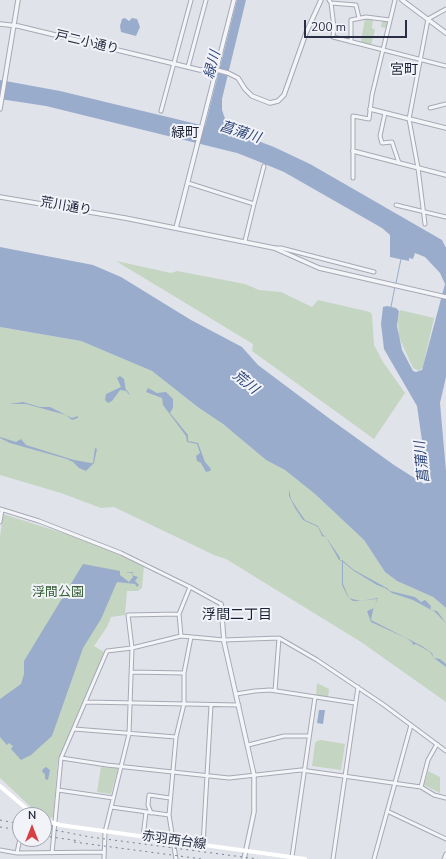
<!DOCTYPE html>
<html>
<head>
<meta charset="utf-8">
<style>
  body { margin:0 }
  #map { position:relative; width:446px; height:859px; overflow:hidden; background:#e1e3ea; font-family:"Nunito Sans",sans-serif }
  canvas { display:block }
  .north { position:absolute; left:12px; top:807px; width:40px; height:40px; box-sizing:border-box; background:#f1f3f8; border:1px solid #a1a4b0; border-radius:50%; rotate:0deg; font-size:11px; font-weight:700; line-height:16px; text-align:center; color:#282e43 }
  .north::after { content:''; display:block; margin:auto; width:14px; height:18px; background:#d64043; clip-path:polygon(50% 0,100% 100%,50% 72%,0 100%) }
  .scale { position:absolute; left:304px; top:20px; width:103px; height:18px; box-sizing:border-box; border:2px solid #282e43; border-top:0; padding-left:5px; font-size:12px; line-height:14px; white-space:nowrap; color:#282e43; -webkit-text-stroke:3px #f1f3f8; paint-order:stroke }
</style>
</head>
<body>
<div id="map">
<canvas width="446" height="859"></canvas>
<div class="north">N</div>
<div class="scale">200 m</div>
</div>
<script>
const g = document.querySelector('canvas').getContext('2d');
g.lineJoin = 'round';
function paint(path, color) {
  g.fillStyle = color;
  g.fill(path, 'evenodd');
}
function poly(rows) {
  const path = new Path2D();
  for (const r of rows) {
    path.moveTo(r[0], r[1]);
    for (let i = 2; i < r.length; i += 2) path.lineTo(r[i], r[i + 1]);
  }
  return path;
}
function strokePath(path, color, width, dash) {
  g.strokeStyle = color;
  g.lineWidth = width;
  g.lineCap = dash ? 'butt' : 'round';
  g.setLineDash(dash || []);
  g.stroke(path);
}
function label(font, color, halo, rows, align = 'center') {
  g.font = font + ' "Nunito Sans","Noto Sans JP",sans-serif';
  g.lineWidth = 4;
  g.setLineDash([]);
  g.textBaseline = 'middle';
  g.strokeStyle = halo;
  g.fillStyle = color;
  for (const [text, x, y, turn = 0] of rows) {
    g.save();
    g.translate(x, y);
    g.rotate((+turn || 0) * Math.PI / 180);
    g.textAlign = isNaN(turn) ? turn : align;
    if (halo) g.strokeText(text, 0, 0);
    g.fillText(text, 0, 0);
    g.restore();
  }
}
paint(poly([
  [365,18,388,21,386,28,381,27,382,22,380,20,373,20,372,28,375,30,371,45,361,42],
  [116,261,171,273,177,271,245,284,259,290,281,292,312,307,318,300,370,312,372,315,374,345,383,362,405,393,374,439,252,351,253,344],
  [400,310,434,318,423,367,419,371,413,368,399,337,398,320],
  [0,327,81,341,152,371,199,408,223,424,266,460,285,470,315,494,364,540,385,572,397,581,433,597,446,608,446,702,361,642,226,559,214,555,114,507,101,508,61,493,0,475],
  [3,514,88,541,144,566,142,588,138,591,127,591,125,615,111,617,107,627,94,646,104,652,58,760,53,817,51,818,32,808,0,778,0,537],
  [317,683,329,689,328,697,316,695],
  [321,740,345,744,341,770,312,766,315,743,317,741],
  [101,767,118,768,111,794,97,792],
  [428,771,440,777,440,793,424,785]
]), '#c4d5c1');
paint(poly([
  [237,0,246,0,222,99,222,110,229,130,274,147,310,164,442,240,446,248,446,377,440,403,446,471,446,608,433,597,397,581,385,572,364,540,315,494,285,470,266,460,223,424,199,408,152,371,81,341,0,327,0,247,93,265,121,277,191,320,242,347,258,365,330,419,394,465,424,484,428,482,417,406,384,349,381,324,383,307,387,306,396,308,399,311,397,326,402,350,413,371,416,372,422,370,445,284,440,273,425,257,415,253,413,259,409,258,409,261,390,257,390,235,382,228,284,172,255,160,237,153,46,106,0,99,0,80,60,91,205,126],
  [125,18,129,21,132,18,137,19,140,27,136,36,121,32,120,26,122,19],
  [120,376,124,379,126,391,120,390,112,401,108,403,105,400,106,394,121,387,117,378],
  [148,388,157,393,166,392,173,399,173,408,170,413,188,435,188,441,198,443,205,462,211,469,210,471,206,472,201,463,197,461,196,456,200,453,197,444,187,442,186,436,163,405,162,398,146,392],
  [0,399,9,404,23,402,40,407,50,407,72,418,78,416,78,418,72,420,66,415,26,404,9,404],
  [0,437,16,442,21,439,26,445,74,460,91,463,93,463,95,448,97,449,94,463,86,471,79,468,73,462,67,459,10,443,0,438],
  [289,489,291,499,298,510,305,520,318,526,323,535,326,537,339,556,340,558,340,560,342,560,354,570,387,588,390,591,415,597,421,602,425,600,431,606,430,610,437,611,446,623,435,612,413,600,392,593,385,588,377,585,354,571,343,562,343,584,349,598,360,601,378,598,373,610,371,620,422,646,432,653,434,658,440,659,446,664,446,667,434,658,430,652,416,644,413,645,412,642,406,638,371,622,367,611,374,608,377,599,358,601,353,601,348,597,342,585,342,561,339,560,326,537,322,536,318,527,303,520,295,508,289,496],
  [83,564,120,571,120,575,129,582,133,577,132,573,125,572,133,572,132,575,138,577,135,581,139,585,137,587,135,584,117,582,101,619,83,648,52,736,31,755,21,760,11,749,13,746,9,743,7,745,0,737,0,699,21,684,24,674,24,661],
  [319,710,325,710,323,724,317,723],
  [46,767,50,770,48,780,45,779,45,774,42,772,43,769]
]), '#9aaccc');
strokePath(poly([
  [396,283,401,259],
  [391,307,395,286],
  [126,390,129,394]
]), '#9aaccc', 1);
const minor = poly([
  [329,0,331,3,334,27,333,37,446,66],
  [331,3,356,5,359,18],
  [351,42,351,20,366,17,390,20],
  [188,67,206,0],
  [430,108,446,104],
  [161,111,191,0],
  [385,113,380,136,382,143,392,142,399,163],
  [353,178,353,116,369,119,372,95,395,0],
  [188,183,254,204,264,166],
  [396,205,446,217],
  [425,224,418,168,409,119,428,19,446,9],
  [245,241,254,204],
  [274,248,281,248,374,272],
  [0,509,39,521,121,553,190,587,221,604],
  [0,522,2,510],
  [181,636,179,614,190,587],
  [131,672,184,673],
  [275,691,279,638],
  [236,694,255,691,270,690,355,703],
  [85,702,239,705],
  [74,729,176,737],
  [248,745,284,736,309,736],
  [61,758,107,765,229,778,301,770,421,787,434,795,446,798],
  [421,787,428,760,437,744],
  [58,790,113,798],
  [111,807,169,815],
  [387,811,446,839],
  [151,813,148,805,149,795,170,798],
  [143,837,146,812],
  [203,845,211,705],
  [0,850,17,853,104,852],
  [17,853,20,838],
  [52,853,61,758,107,651,132,648,181,636,224,640,279,638,317,660,384,705,446,751],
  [292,857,315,697],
  [104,859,105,832,129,734,132,648,128,615,179,614],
  [176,859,169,815,176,737,184,704,184,673,191,637],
  [333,859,358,687],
  [374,859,411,725],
  [444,859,446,854]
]);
const tertiary = poly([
  [402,0,446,33],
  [0,24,18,26,200,70,213,69,228,73,238,78,245,89,252,96,270,103,278,101,284,95,306,33,321,0],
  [0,109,18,0],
  [370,109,446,128],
  [353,151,446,175],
  [0,197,125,218,274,248,319,268,446,297],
  [176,228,234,0],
  [221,604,224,642,254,775,254,812,244,859]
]);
strokePath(minor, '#a6a9b5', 5);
strokePath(tertiary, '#a6a9b5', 5.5);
strokePath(minor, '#f4f5f8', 3);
strokePath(tertiary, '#f4f5f8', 3.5);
strokePath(poly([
  [0,786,34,815],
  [44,820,60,825,305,859]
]), '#fff', 4);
strokePath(poly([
  [0,820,20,824],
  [0,827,20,830],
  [44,828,90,837,258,859],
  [44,836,80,841],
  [74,842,202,859]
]), '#798095', 1, [2, 4]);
label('13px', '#282e43', '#f1f3f8', [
  ["戸二小通り",87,43,13],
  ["荒川通り",66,207,10],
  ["赤羽西台線",174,841,8]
]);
label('13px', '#376035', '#f1f3f8', [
  ["浮間公園",58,593]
]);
label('italic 14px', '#304779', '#f1f3f8', [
  ["緑川",213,65,-75],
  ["菖蒲川",240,133,18],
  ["荒川",245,383,39],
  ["菖蒲川",423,462,-96]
]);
label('14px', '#1a2034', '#f1f3f8', [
  ["宮町",404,71],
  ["緑町",185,134],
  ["浮間二丁目",237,616]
]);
</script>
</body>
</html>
